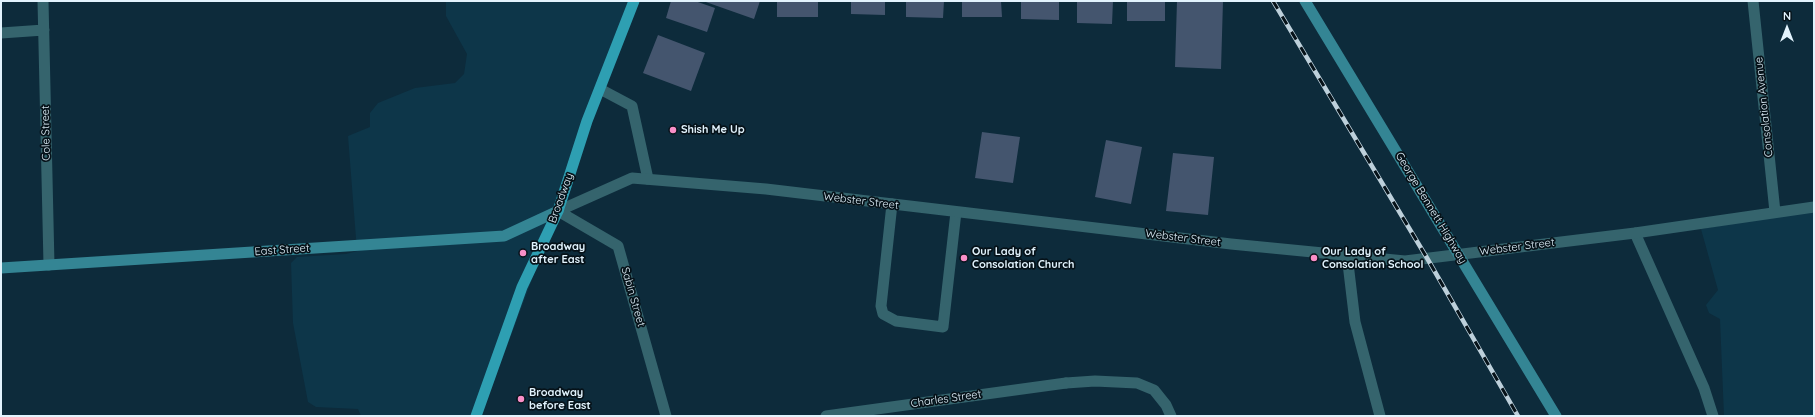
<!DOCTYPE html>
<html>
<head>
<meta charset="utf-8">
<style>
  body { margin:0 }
  #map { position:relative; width:1815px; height:417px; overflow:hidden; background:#0d2b3b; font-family:Quicksand,sans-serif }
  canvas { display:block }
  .frame { position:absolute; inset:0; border:2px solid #e2f3fd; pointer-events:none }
  .north { position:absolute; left:1767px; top:8px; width:40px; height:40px; -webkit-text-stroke:3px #061219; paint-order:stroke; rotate:0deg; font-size:11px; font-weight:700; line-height:16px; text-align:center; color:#e2f3fd }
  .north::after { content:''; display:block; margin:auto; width:14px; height:18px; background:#e2f3fd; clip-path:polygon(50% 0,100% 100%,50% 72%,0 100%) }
</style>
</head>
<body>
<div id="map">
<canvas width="1815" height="417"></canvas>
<div class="frame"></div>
<div class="north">N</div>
</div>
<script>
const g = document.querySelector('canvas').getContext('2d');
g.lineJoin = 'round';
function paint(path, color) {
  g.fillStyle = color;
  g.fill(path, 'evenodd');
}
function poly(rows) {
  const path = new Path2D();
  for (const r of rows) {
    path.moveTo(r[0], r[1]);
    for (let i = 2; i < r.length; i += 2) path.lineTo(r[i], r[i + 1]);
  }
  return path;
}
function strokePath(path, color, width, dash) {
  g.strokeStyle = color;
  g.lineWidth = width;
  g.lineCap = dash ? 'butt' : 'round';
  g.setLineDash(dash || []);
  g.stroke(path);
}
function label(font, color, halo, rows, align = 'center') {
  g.font = font + ' Quicksand,sans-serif';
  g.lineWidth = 3.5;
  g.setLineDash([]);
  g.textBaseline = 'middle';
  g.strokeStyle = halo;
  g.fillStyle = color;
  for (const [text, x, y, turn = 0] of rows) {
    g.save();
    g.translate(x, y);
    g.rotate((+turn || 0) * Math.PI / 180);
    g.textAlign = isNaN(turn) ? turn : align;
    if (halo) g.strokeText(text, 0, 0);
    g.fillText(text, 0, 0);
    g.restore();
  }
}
paint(poly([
  [446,1,636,1,481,416,361,416,358,409,316,407,308,402,293,323,291,263,297,257,346,254,357,251,348,136,370,127,370,113,378,103,415,88,455,83,464,74,467,54,446,16],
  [1814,210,1814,416,1724,416,1720,319,1709,313,1706,305,1718,290,1701,229]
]), '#0d3649');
paint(poly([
  [671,1,695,1,715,8,707,32,666,18],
  [703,1,760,1,754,19],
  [777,1,818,1,818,17,777,17],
  [851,1,885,1,885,15,851,14],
  [906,1,944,1,943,18,906,17],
  [962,1,1001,1,1002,17,962,17],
  [1021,1,1059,1,1059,20,1021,19],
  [1077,1,1113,1,1112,24,1077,23],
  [1127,1,1165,1,1165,21,1127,21],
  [1177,1,1223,1,1221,69,1175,67],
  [658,35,705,53,691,91,643,73],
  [982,132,1020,137,1013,183,975,178],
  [1106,140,1142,147,1131,204,1095,197],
  [1173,153,1214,157,1208,215,1166,211]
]), '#44556e');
strokePath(poly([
  [600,89,632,106,648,179],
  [892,204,881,306,883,314,896,321,943,327,956,212],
  [1635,233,1704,388,1713,416],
  [1347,255,1355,322,1380,416],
  [1066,383,1095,381,1137,383,1154,390,1166,405,1171,416]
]), '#35646d', 11);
strokePath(poly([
  [43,1,49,265],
  [1753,1,1775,212],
  [1,33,44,30],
  [558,211,632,178,766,189,1231,244,1405,261,1635,233,1814,207],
  [558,211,618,246,666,416],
  [826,416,1066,383]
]), '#35646d', 11);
strokePath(poly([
  [1305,1,1556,416],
  [1,268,504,236,558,211]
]), '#348594', 11);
strokePath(poly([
  [476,416,522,287,558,211,587,121,634,1]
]), '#2e9fb2', 11);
const rail = poly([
  [1273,1,1427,258,1518,416]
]);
strokePath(rail, '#bdd0db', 4.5);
strokePath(rail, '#061219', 3, [9]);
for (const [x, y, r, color] of [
  [673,130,4,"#f98fc8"],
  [523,253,4,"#f98fc8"],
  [964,258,4,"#f98fc8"],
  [1314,258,4,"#f98fc8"],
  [521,399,4,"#f98fc8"]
]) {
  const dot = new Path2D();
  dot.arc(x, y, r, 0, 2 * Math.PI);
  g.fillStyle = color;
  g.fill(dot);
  strokePath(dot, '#061219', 1.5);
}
label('11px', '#e2f3fd', '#061219', [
  ["Consolation Avenue",1764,107,-96],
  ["Cole Street",46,133,-91],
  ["Broadway",561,198,-70],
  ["Webster Street",861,201,7],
  ["George Bennett Highway",1431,208,59],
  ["Webster Street",1183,238,7],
  ["Webster Street",1517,247,-7],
  ["East Street",282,250,-4],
  ["Sabin Street",633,297,74],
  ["Charles Street",946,399,-8]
]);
label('bold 11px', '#e2f3fd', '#061219', [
  ["Shish Me Up",681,130],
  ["Broadway",531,247],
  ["after East",531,260],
  ["Our Lady of",972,252],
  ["Consolation Church",972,265],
  ["Our Lady of",1322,252],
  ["Consolation School",1322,265],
  ["Broadway",529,393],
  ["before East",529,406]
], 'left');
</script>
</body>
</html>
